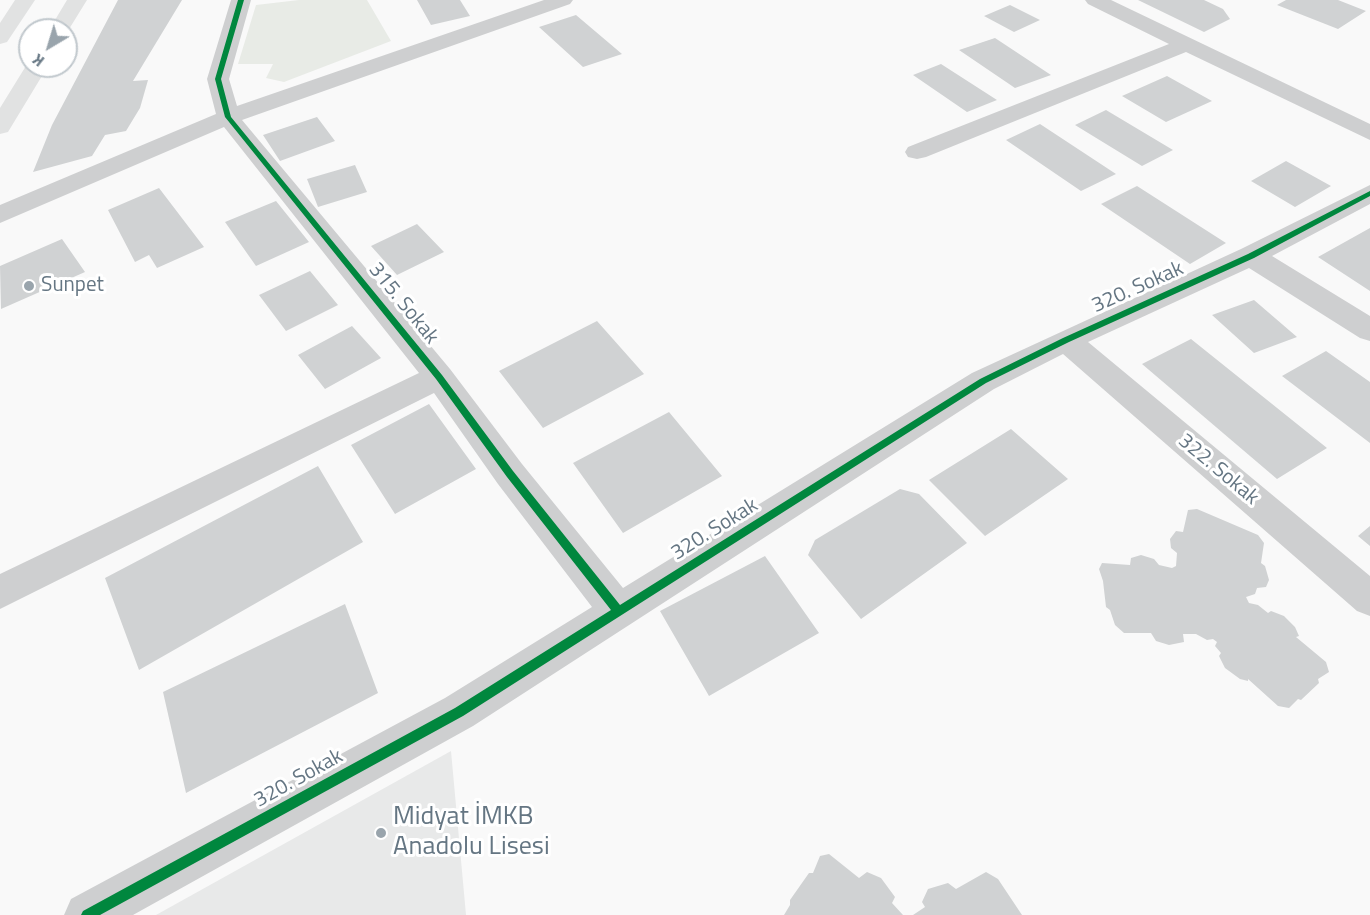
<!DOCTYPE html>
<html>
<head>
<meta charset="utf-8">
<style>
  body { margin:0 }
  #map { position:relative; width:1370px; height:915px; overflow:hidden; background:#f9f9f9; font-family:"Titillium Web",sans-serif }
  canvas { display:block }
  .north { position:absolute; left:18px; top:18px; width:60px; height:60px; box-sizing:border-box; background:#fff; border:2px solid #c1c8cd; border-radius:50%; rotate:218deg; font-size:16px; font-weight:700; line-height:24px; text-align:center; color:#657683 }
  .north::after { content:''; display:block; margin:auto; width:21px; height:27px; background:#99a4ac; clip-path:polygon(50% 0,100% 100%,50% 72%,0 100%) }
</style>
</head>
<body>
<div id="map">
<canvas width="1370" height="915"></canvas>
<div class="north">K</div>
</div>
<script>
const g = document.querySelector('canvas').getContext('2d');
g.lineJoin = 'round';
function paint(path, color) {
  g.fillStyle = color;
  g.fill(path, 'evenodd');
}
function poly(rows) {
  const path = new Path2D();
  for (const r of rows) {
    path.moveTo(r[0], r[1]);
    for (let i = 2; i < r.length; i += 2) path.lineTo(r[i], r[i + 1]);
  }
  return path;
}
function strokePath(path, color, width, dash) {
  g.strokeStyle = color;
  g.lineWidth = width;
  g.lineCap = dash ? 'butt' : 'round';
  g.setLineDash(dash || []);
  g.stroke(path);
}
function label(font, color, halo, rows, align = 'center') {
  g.font = font + ' "Titillium Web",sans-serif';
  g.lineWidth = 6;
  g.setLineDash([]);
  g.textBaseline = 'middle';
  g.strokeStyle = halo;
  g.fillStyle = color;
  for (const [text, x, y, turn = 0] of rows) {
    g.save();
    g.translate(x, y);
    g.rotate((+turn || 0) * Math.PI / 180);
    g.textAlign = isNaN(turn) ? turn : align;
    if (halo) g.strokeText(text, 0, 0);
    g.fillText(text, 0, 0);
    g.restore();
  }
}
paint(poly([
  [451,751,466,915,156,915]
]), '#e8e9e9');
paint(poly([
  [299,0,367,0,391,41,284,82,266,78,273,64,238,64,256,5]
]), '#e8ebe6');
paint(poly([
  [118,0,182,0,133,81,148,80,140,108,126,131,105,135,92,156,33,172,52,125],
  [417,0,460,0,470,16,431,25],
  [1138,0,1204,0,1223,9,1230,19,1204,32],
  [1286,0,1338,0,1366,11,1338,29,1277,5],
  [1010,5,1040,20,1014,32,984,16],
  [576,15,622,54,583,67,539,27],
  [995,38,1051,75,1015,88,959,50],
  [941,64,997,100,967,112,913,75],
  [1167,76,1212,101,1166,122,1122,96],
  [1106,110,1173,150,1142,166,1075,125],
  [317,117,335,141,280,161,263,135],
  [1040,124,1116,174,1081,191,1006,140],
  [1286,161,1331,186,1295,207,1251,181],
  [355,165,367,192,318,207,307,179],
  [1137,186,1226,243,1190,264,1101,204],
  [159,188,204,247,157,268,149,255,135,262,108,210],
  [276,201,309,242,256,266,225,222],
  [417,224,444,252,397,275,371,246],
  [1370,228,1370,291,1318,257],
  [62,239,85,272,1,309,0,266],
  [310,271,338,305,286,331,259,295],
  [1254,300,1297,337,1254,353,1212,315],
  [597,321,644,374,543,428,499,371],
  [352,326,381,358,325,389,298,355],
  [1191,339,1327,448,1277,479,1142,364],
  [1326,351,1370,382,1370,443,1282,376],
  [429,404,476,469,395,514,351,445],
  [669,412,722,476,623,533,573,463],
  [1011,429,1068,479,985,536,929,480],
  [318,466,363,542,139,670,105,578],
  [900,489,919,494,967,543,861,619,808,555,815,540],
  [1197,509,1258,535,1264,543,1261,563,1265,566,1269,580,1266,587,1257,588,1255,594,1246,597,1249,603,1258,605,1268,613,1271,611,1284,616,1295,627,1299,636,1296,637,1326,662,1329,672,1318,679,1319,683,1301,700,1298,699,1289,708,1278,706,1248,679,1248,681,1240,679,1225,668,1219,656,1221,653,1215,646,1217,642,1213,639,1207,640,1196,634,1183,634,1184,642,1169,645,1156,641,1151,633,1124,633,1115,625,1110,610,1106,607,1103,581,1099,569,1102,563,1130,565,1131,558,1141,555,1154,559,1159,565,1172,568,1176,566,1177,553,1171,548,1170,539,1176,531,1183,532,1188,510],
  [1370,526,1370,546,1358,536],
  [765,556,819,633,709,696,660,611],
  [345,604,378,693,186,793,163,692],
  [829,854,859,878,867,872,881,878,895,897,892,903,903,915,784,915,790,905,790,900,809,873,813,873,820,856],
  [986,872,998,879,1022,915,913,915,925,907,922,902,928,889,948,883,956,889]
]), '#d0d2d3');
paint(poly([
  [231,0,251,0,229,79,237,106,544,0,573,0,570,4,242,120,450,369,522,464,623,588,972,373,1241,249,1370,185,1370,204,1272,256,1370,316,1370,341,1360,338,1249,268,1088,342,1370,576,1370,616,1357,611,1063,354,994,389,473,726,133,915,64,915,71,899,445,698,592,607,498,484,434,393,0,609,0,574,419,373,224,127,0,223,0,205,216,114,207,79,231,0],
  [1085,0,1111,0,1370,124,1370,140,1186,52,926,157,917,159,908,157,905,152,908,147,1169,44,1088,4,1085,0]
]), '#cecfd0');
paint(poly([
  [15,0,35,0,7,42,0,44,0,23,15,0],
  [67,0,87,0,66,34,66,30,49,30,67,0],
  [29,61,30,66,48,66,8,132,0,134,0,108,29,61]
]), '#e1e2e2');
paint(poly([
  [238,0,244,0,221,79,231,117,442,375,513,471,620,605,980,379,1063,338,1248,254,1370,191,1370,196,1254,258,1069,342,986,383,463,716,100,915,81,915,83,911,455,708,611,610,507,477,436,379,225,117,215,79,238,0]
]), '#00873e');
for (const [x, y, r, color] of [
  [29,286,6,"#99a4ac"],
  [381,833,6,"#99a4ac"]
]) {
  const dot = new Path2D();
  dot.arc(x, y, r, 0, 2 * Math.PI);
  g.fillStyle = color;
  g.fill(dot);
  strokePath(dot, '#fff', 2);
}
label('21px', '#657683', '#fff', [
  ["Sunpet",41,286]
], 'left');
label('21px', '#657683', '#fff', [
  ["320. Sokak",1138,288,-24],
  ["315. Sokak",403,304,51],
  ["322. Sokak",1218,470,40],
  ["320. Sokak",715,530,-32],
  ["320. Sokak",299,779,-29]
]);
label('26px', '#657683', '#fff', [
  ["Midyat İMKB",393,818],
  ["Anadolu Lisesi",393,848]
], 'left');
</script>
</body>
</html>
